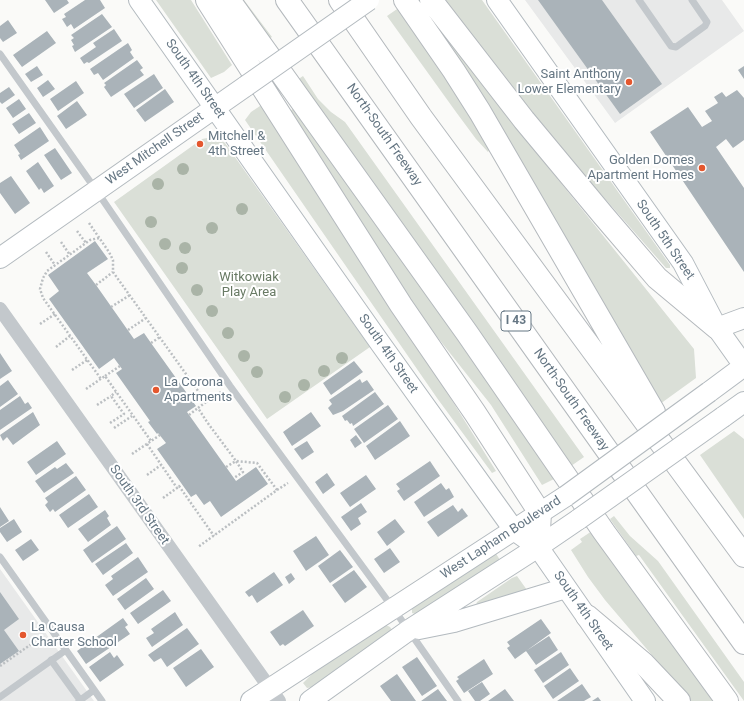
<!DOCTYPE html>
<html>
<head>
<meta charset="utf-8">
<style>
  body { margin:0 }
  canvas { display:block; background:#fafaf8 }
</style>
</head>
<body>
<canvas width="744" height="701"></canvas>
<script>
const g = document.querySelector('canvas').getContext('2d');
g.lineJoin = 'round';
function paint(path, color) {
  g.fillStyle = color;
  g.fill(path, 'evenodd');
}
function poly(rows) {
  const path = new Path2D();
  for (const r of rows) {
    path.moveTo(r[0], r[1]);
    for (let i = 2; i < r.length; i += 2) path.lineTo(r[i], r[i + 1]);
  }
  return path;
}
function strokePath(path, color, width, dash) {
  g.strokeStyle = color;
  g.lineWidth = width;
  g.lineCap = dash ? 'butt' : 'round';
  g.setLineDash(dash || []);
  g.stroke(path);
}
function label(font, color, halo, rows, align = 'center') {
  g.font = font + ' Roboto,sans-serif';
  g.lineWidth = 4;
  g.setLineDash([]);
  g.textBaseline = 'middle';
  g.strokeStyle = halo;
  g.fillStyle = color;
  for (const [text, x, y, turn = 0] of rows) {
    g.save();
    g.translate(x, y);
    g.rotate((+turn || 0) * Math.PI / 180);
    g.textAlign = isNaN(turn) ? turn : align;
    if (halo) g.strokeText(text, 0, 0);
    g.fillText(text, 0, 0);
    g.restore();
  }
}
paint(poly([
  [525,0,722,0,744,31,615,123],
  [0,569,94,701,0,701]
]), '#e8e9e9');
paint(poly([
  [156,0,191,0,232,65,224,72,211,78],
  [240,0,244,0,272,37,268,39],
  [445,0,482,0,670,265,670,268,666,268,555,142],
  [400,7,440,63,490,149,488,152,476,139,456,112,387,16],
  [438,27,536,152,694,349,696,378,660,404,436,29],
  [303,76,318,99,331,112,345,122,584,457,571,466,297,80],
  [266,102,496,471,492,473,437,398,245,120,251,112],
  [295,107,532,440,529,443,554,479,542,485,491,405,412,305,290,111],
  [213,137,220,138,225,143,370,347,267,419,114,202,202,139],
  [734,431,744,439,744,519,700,455],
  [614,516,630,536,658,561,744,682,744,701,639,555,636,556,610,519],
  [595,529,718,701,691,701,605,600,588,577,571,550,582,542,580,539],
  [495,552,500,560,418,615,412,613,412,608,416,604],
  [517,576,527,590,476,605,477,602,512,578],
  [386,625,390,627,392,630,313,687,307,688,303,683,316,670]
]), '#dadfd7');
paint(poly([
  [45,0,67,0,69,3,54,13],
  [85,0,100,0,105,8,74,29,71,24,67,27,62,19,66,17,64,14],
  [538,0,602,0,662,84,620,114],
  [102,14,112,27,75,52,72,46,74,45,71,40,74,38,71,35],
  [8,20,17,33,3,42,0,38,0,26],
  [114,29,122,41,89,63,87,62,84,64,80,58,96,47,93,43],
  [47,31,56,43,22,67,13,55],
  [128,43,132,50,130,52,134,58,103,80,98,73,94,75,90,69],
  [137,60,143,68,140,70,144,75,111,97,104,87,106,85,104,83],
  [37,66,43,75,31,82,25,74],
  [744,66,744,79,738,70],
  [154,74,163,88,134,108,124,94],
  [48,80,55,89,43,97,37,88],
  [76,81,84,93,58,111,50,99],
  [9,87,15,95,2,104,0,102,0,93],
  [165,89,174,102,145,122,136,110],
  [737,90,744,98,744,140,733,148,726,139,716,147,744,188,744,272,650,132,688,107,702,127,712,121,705,111,718,103,714,97,722,92,726,97],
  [19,99,26,109,13,118,6,108],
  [77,101,87,115,66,129,57,116],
  [29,113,36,123,19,134,12,124],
  [40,127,49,141,21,160,18,155,20,154,14,145],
  [55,148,72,173,61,180,44,155],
  [38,162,54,186,44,193,41,188,39,190,26,171],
  [11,176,30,203,15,214,0,193,0,183],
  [95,241,108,259,87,273,96,285,134,339,144,333,151,343,196,406,187,412,236,481,256,467,268,484,221,517,210,501,204,505,196,494,191,497,157,449,166,443,158,433,157,434,148,422,150,421,116,373,122,369,114,358,99,369,49,299,59,291,48,275],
  [0,353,12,371,0,379],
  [354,361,363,372,331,395,323,383],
  [360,379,362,383,367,380,374,390,343,411,333,415,328,408,332,404,329,400],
  [8,380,18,394,0,407,0,386],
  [375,392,384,404,353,426,352,423,350,424,347,420,345,421,342,416],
  [20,396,25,404,28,402,32,408,0,430,0,410],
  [388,405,398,419,364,443,354,429],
  [33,412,40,425,13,445,7,437,3,441,0,435],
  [311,412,321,426,292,446,283,432],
  [400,421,410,436,375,460,366,446],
  [356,435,362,443,355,448,350,440],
  [57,441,66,454,36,475,27,462],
  [307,441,314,452,302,460,294,449],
  [430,461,440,476,404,501,397,491,400,489,396,484],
  [66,463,74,473,44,493,35,481,55,467,57,469],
  [327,473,335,485,323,494,315,482],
  [366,475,376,489,350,507,340,493],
  [76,476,86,490,55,512,53,509,50,512,45,505,48,502,45,498],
  [441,483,446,490,449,488,454,497,424,517,414,502],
  [89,494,98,507,68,528,59,515],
  [361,503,367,512,358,518,361,524,351,531,341,517],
  [453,505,458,512,462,508,468,516,438,537,427,522],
  [0,507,9,521,0,527],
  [105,510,109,516,107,518,111,525,88,542,78,529],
  [14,519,22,532,7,542,0,532,0,528],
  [395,519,405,532,387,546,377,532],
  [117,526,126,539,92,563,83,550],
  [316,536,329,555,306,571,293,551],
  [31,539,39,550,23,561,15,550],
  [126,543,133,553,103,575,95,564],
  [390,548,400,562,384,573,374,559],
  [340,550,353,567,330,583,318,566],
  [138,557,148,572,113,596,105,585,113,579,111,576],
  [354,570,367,587,345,603,332,585],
  [274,572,283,585,257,603,252,595,249,597,245,592],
  [291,573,295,579,289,584,285,577],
  [146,578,154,589,125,610,117,599],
  [163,590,171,601,138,624,130,613],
  [0,592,19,619,4,630,19,651,0,664],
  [303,610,314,626,285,646,283,644,280,646,270,632],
  [175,612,183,625,152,647,146,638,154,633,151,629],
  [123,618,128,625,125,627,130,634,86,664,77,651],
  [541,619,551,633,515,659,507,648,510,646,507,642],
  [187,628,199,644,167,667,161,658,154,662,148,655],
  [549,636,558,650,536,665,526,651],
  [201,649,214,667,186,687,173,668],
  [110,652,114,658,117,655,124,665,100,682,89,667],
  [561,652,569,665,543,683,534,670],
  [417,657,437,686,422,696,402,667],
  [484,659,493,674,464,693,456,681,459,679,457,677],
  [570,668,579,681,553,699,544,686],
  [397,674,416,701,391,701,380,686],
  [482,682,490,694,480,701,475,701,468,691],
  [582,684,591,697,584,701,557,701],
  [438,689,447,701,421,701],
  [505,689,514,701,488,701],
  [598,697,601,701,592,701]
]), '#aab3b9');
const secondary = poly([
  [139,0,380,343,514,530,538,547,645,701],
  [497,0,683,263,717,328,744,366],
  [0,258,246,86],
  [717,328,744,318],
  [709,392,744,366],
  [723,417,744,402],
  [419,629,454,622,566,588],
  [251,701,566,496],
  [310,701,409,630,538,547,579,519]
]);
const highway = poly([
  [207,0,401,305,475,413,540,513,538,547],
  [229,0,467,333,604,532,727,701],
  [287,0,744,643],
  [340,0,421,117,744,556],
  [405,0,454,71,480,112,654,412],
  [431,0,524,120,603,215,657,278,717,328],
  [744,366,744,367],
  [587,616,644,664,679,701]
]);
strokePath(secondary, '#b3babf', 22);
strokePath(highway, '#b4b9bd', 24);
strokePath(poly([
  [89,223,109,252,113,260,113,272,206,402,198,408,207,422,236,461,257,463,277,490,198,547],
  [77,231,86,243],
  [99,238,90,240,47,271,43,278,40,289,43,298,101,379],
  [61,242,70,255],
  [46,252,55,265],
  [96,285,113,272],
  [111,307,130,295],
  [40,324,55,314],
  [128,330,146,318],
  [151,343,160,337],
  [56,347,70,336],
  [72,370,87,360],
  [105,376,120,366],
  [86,389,105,376,151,441],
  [206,402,221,392],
  [97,405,111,396],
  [189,415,198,408],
  [110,423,124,414,111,396,116,392],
  [114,428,132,416],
  [147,444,177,488,179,486,214,536],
  [132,454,160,435],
  [226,467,236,461,243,472,234,478],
  [147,475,161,465],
  [277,490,288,483],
  [163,498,177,488],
  [0,666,43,636]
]), '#bbbfc2', 2.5, [2, 2]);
strokePath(poly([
  [639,0,671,46,676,47,705,26,707,22,692,0],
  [0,54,96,190,230,386,393,608,458,701],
  [0,557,102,701],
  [51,660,80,700],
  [0,697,66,650],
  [79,701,94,690]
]), '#c3c8cc', 7);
strokePath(poly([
  [0,309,279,701]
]), '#c3c8cc', 14);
strokePath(secondary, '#fff', 20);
strokePath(highway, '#fff', 22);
const secondaryBridge = poly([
  [246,86,369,0],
  [566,496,709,392],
  [579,519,723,417]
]);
strokePath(secondaryBridge, '#b3babf', 22, []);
strokePath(secondaryBridge, '#fff', 20);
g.fillStyle = '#aab4a7';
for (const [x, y] of [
  [183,169],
  [158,184],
  [242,209],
  [151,222],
  [212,228],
  [165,244],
  [185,248],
  [182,268],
  [197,290],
  [212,311],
  [228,333],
  [244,356],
  [342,358],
  [324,371],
  [257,372],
  [304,385],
  [285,397]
]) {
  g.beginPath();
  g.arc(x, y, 6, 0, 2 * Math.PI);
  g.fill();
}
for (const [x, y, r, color] of [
  [629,82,4,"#e4572e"],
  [200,144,4,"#e4572e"],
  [702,168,4,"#e4572e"],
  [156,390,4,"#e4572e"],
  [23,635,4,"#e4572e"]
]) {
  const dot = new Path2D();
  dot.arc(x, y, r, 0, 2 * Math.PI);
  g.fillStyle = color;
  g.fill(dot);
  strokePath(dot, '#fff', 1.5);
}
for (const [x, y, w] of [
  [516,321,30]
]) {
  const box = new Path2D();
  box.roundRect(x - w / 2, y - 10, w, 20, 3);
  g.fillStyle = '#fff';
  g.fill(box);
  strokePath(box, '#657683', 1);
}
label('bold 12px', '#657683', null, [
  ["I 43",516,321]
]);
label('13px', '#657683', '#fff', [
  ["Saint Anthony",621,75,"right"],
  ["Lower Elementary",621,90,"right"],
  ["Mitchell &",208,137],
  ["4th Street",208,152],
  ["Golden Domes",694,161,"right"],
  ["Apartment Homes",694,176,"right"],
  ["La Corona",164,383],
  ["Apartments",164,398],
  ["La Causa",31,628],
  ["Charter School",31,643]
], 'left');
label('13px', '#657683', '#fff', [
  ["South 4th Street",195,79,55],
  ["North-South Freeway",384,135,55],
  ["West Mitchell Street",155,149,-35],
  ["South 5th Street",665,240,56],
  ["South 4th Street",388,354,55],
  ["North-South Freeway",571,400,55],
  ["South 3rd Street",139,505,55],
  ["West Lapham Boulevard",501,538,-33],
  ["South 4th Street",583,611,55]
]);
label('13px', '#687a64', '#fff', [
  ["Witkowiak",249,278],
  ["Play Area",249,293]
]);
</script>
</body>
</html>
